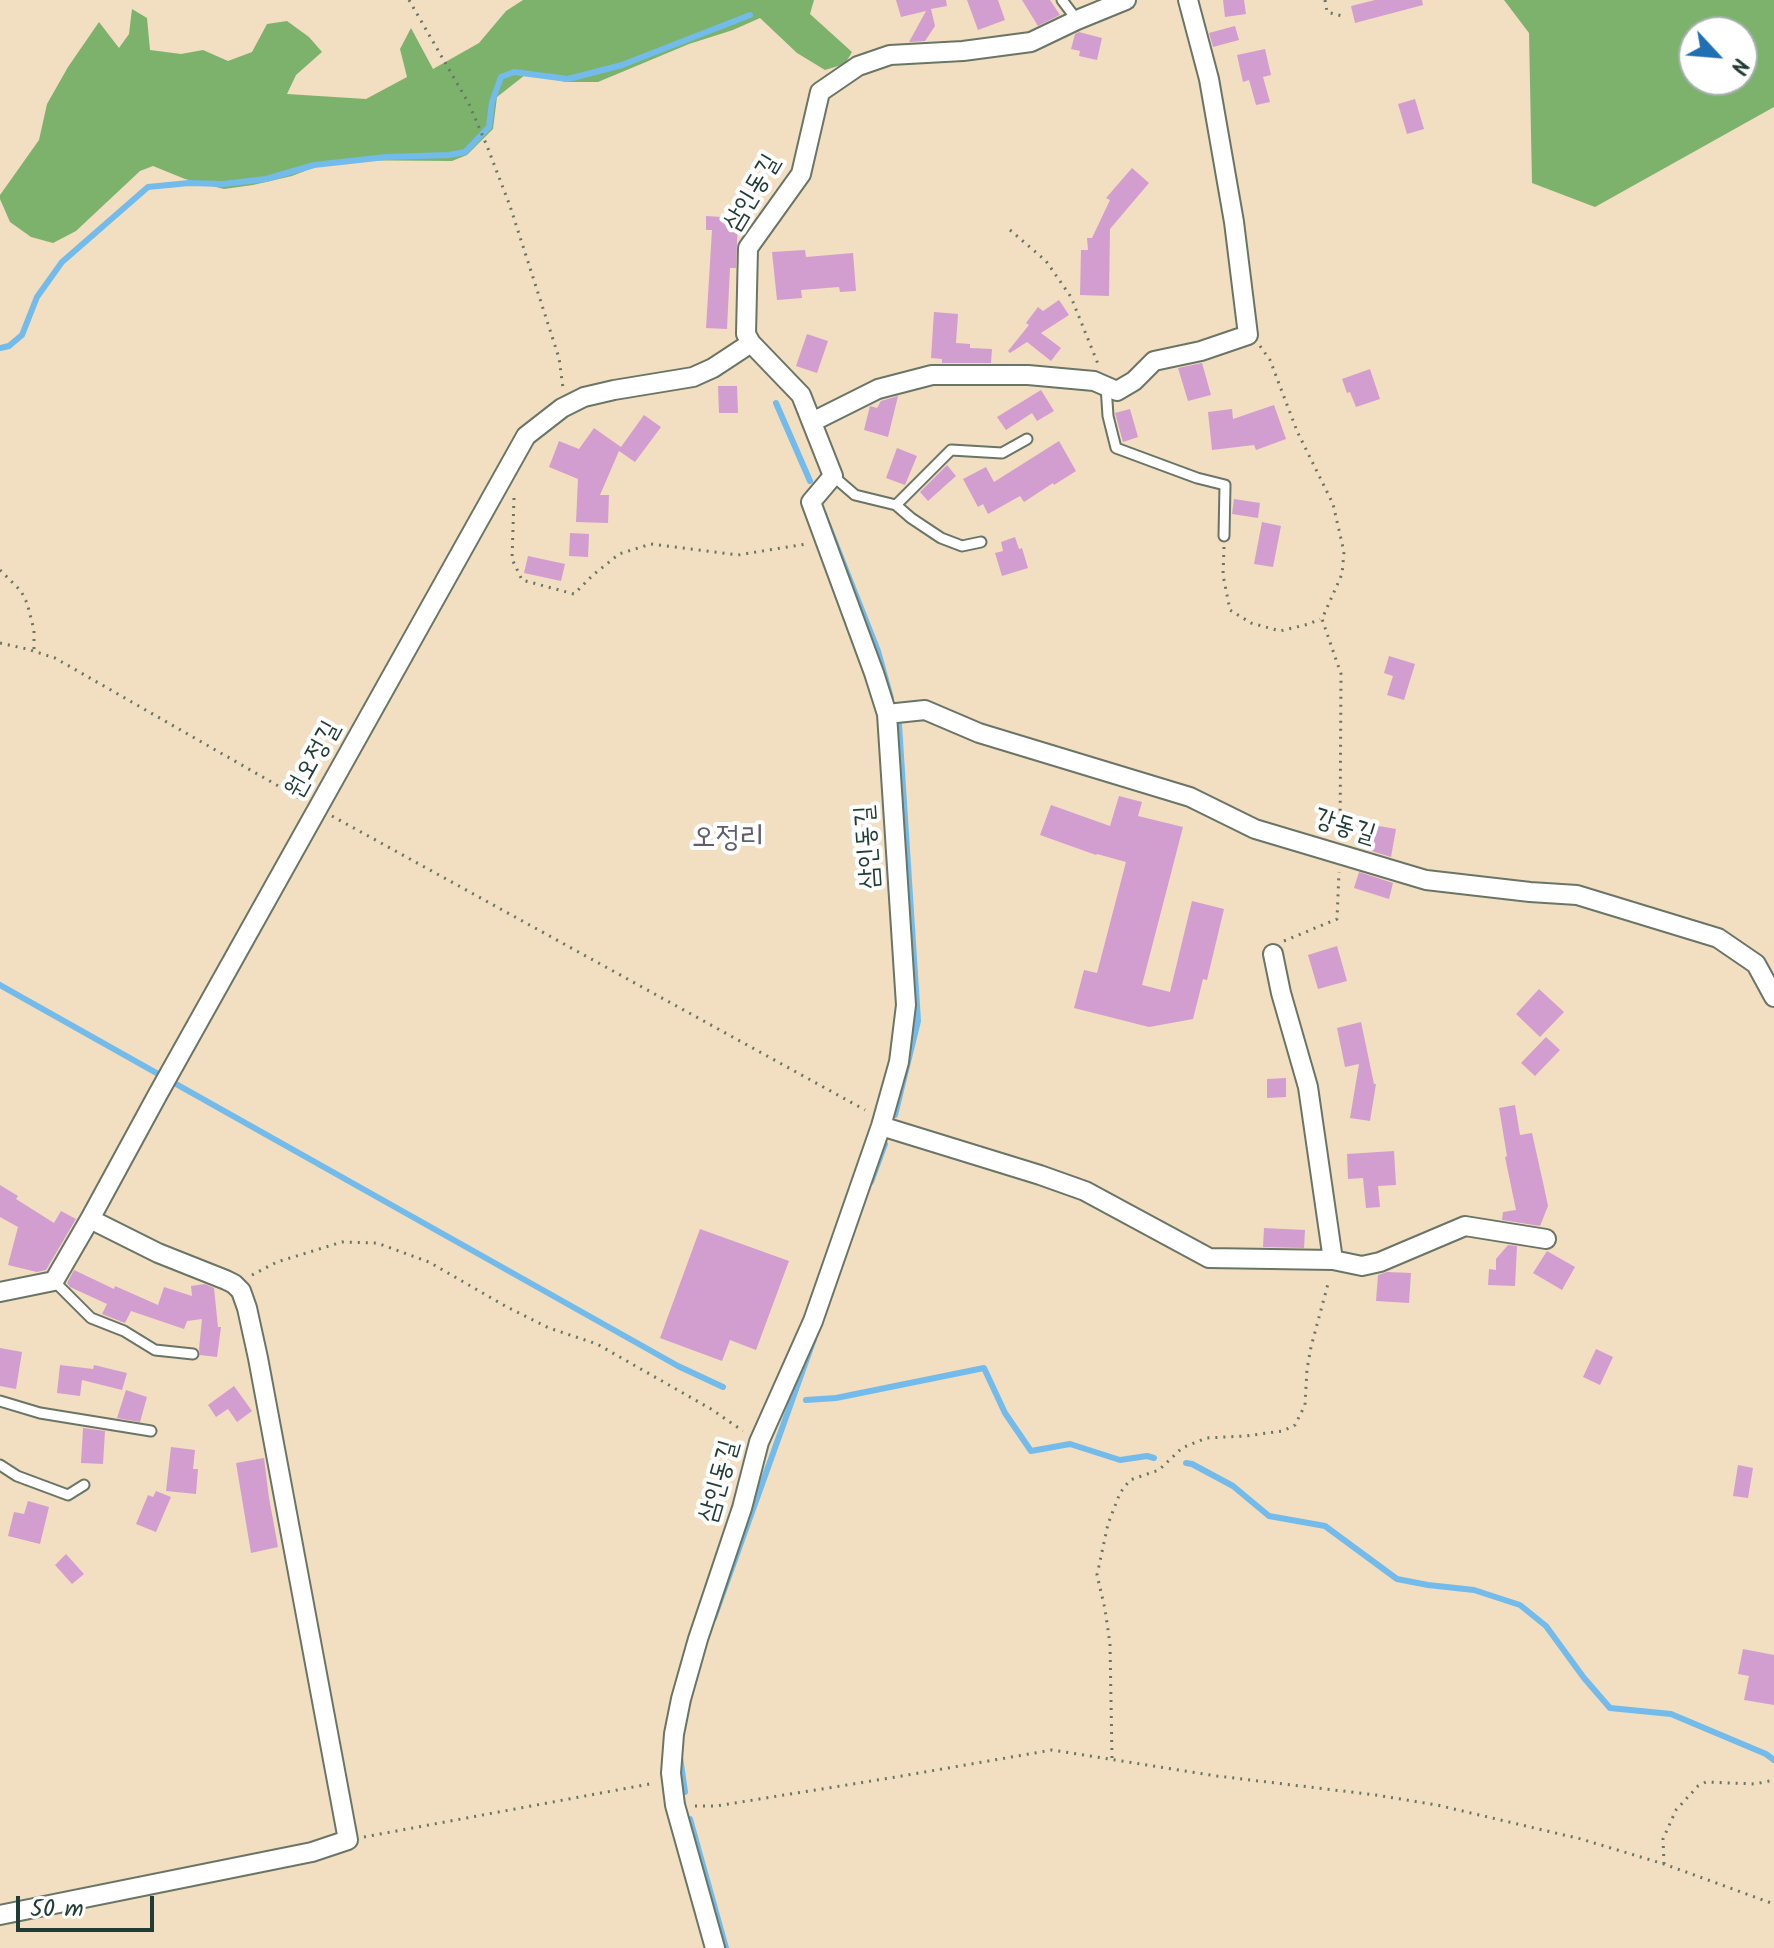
<!DOCTYPE html>
<html>
<head>
<meta charset="utf-8">
<style>
  body { margin:0 }
  #map { position:relative; width:1774px; height:1948px; overflow:hidden; background:#f2dec0; font-family:Kalam,sans-serif }
  canvas { display:block }
  .north { position:absolute; left:1678px; top:16px; width:80px; height:80px; box-sizing:border-box; background:#fff; border:2px solid #a5b1ae; border-radius:50%; rotate:116deg; font-size:22px; font-weight:700; line-height:32px; text-align:center; color:#1f3d34 }
  .north::after { content:''; display:block; margin:auto; width:28px; height:36px; background:#1f6fb2; clip-path:polygon(50% 0,100% 100%,50% 72%,0 100%) }
  .scale { position:absolute; left:16px; top:1896px; width:138px; height:36px; box-sizing:border-box; border:4px solid #1f3d34; border-top:0; padding-left:10px; font-size:24px; line-height:28px; white-space:nowrap; color:#1f3d34; -webkit-text-stroke:6px #fff; paint-order:stroke }
</style>
</head>
<body>
<div id="map">
<canvas width="1774" height="1948"></canvas>
<div class="north">N</div>
<div class="scale">50 m</div>
</div>
<script>
const g = document.querySelector('canvas').getContext('2d');
g.lineJoin = 'round';
function paint(path, color) {
  g.fillStyle = color;
  g.fill(path, 'evenodd');
}
function poly(rows) {
  const path = new Path2D();
  for (const r of rows) {
    path.moveTo(r[0], r[1]);
    for (let i = 2; i < r.length; i += 2) path.lineTo(r[i], r[i + 1]);
  }
  return path;
}
function strokePath(path, color, width, dash) {
  g.strokeStyle = color;
  g.lineWidth = width;
  g.lineCap = dash ? 'butt' : 'round';
  g.setLineDash(dash || []);
  g.stroke(path);
}
function label(font, color, halo, rows, align = 'center') {
  g.font = font + ' Kalam,"Poor Story",sans-serif';
  g.lineWidth = 8;
  g.setLineDash([]);
  g.textBaseline = 'middle';
  g.strokeStyle = halo;
  g.fillStyle = color;
  for (const [text, x, y, turn = 0] of rows) {
    g.save();
    g.translate(x, y);
    g.rotate((+turn || 0) * Math.PI / 180);
    g.textAlign = isNaN(turn) ? turn : align;
    if (halo) g.strokeText(text, 0, 0);
    g.fillText(text, 0, 0);
    g.restore();
  }
}
paint(poly([
  [523,0,814,0,810,14,852,52,845,64,825,70,797,53,760,18,733,30,689,44,598,82,567,82,525,75,497,97,493,129,467,155,452,161,333,160,292,176,253,185,224,189,185,179,153,166,140,171,76,231,53,243,31,237,10,222,0,199,0,195,39,140,47,104,68,67,99,22,119,48,129,34,132,9,147,18,150,50,181,54,203,50,228,61,252,52,267,24,287,21,309,37,322,52,296,75,287,94,366,99,407,77,400,49,411,28,433,69,479,43,506,11],
  [1504,0,1774,0,1774,107,1595,207,1532,183,1529,33],
  [1742,32,1742,80,1694,80,1694,32]
]), '#7db26d');
strokePath(poly([
  [0,348,9,346,22,335,37,297,62,262,148,187,189,183,223,184,266,179,314,165,386,157,449,155,465,152,489,127,492,102,501,77,514,72,568,79,622,65,750,15],
  [776,403,810,481],
  [824,514,878,651,891,698],
  [0,985,678,1366,723,1387],
  [895,1115,918,1021,899,725],
  [871,1182,885,1144],
  [806,1400,836,1398,984,1368,1005,1413,1031,1451,1070,1444,1120,1460,1147,1456,1154,1458],
  [1186,1463,1192,1464,1233,1486,1269,1516,1325,1526,1397,1579,1428,1585,1474,1590,1520,1605,1546,1626,1584,1678,1610,1708,1671,1714,1766,1754,1774,1760],
  [714,1618,814,1339],
  [680,1757,685,1792],
  [690,1819,726,1948]
]), '#73bbeb', 6);
paint(poly([
  [896,0,946,0,947,6,931,9,935,26,925,41,909,42,926,11,901,17],
  [967,0,998,0,1005,20,978,30],
  [1022,0,1050,0,1060,15,1038,26],
  [1223,0,1244,0,1246,14,1225,17],
  [1375,0,1422,0,1423,5,1355,23,1351,6],
  [1235,26,1239,40,1213,47,1209,33],
  [1079,32,1102,38,1097,60,1079,56,1080,51,1071,49,1075,34],
  [1265,49,1271,75,1263,77,1270,102,1256,105,1249,80,1243,82,1237,55],
  [1415,99,1424,129,1407,134,1398,104],
  [1132,168,1149,183,1110,229,1109,296,1080,295,1081,250,1088,250,1087,238,1092,238,1110,200,1106,198],
  [706,216,738,218,736,268,730,268,727,329,706,328,712,230,706,230],
  [805,250,806,257,853,253,856,291,840,292,839,287,801,290,802,298,777,300,772,252],
  [1059,300,1069,315,1041,333,1061,348,1051,361,1027,342,1010,353,1008,351,1029,325,1026,323,1038,307,1043,311],
  [934,312,958,314,956,343,970,344,970,348,992,349,991,363,942,363,942,359,931,358],
  [807,334,828,341,817,373,796,366],
  [1202,363,1211,395,1188,401,1178,368],
  [1370,369,1380,399,1356,407,1350,392,1347,393,1342,379],
  [718,386,737,386,738,413,719,413],
  [1041,390,1054,411,1037,421,1032,413,1006,430,997,417],
  [898,396,888,437,864,430,870,406,877,408,881,401],
  [1274,405,1286,439,1256,450,1254,445,1212,450,1208,412,1232,409,1233,419],
  [1130,409,1138,437,1123,442,1115,413],
  [644,415,661,427,635,462,619,451,600,495,609,495,608,523,576,522,578,479,549,467,559,441,579,449,594,428,621,447],
  [1059,441,1076,471,1054,485,1053,483,1024,502,1020,496,988,514,983,504,978,507,963,479,986,467,994,482],
  [897,448,917,456,905,485,886,478],
  [947,465,956,476,928,501,920,492],
  [1234,499,1260,503,1258,518,1232,514],
  [1262,522,1281,526,1273,567,1254,564],
  [570,533,589,534,588,557,569,556],
  [1015,537,1019,549,1022,548,1028,568,1002,576,995,553,1003,551,1001,542],
  [528,556,565,564,561,581,524,573],
  [1389,656,1415,664,1404,700,1387,695,1393,676,1384,673],
  [1119,796,1142,802,1138,816,1183,827,1142,985,1170,992,1192,901,1224,909,1207,980,1203,979,1193,1019,1149,1027,1074,1008,1084,970,1097,973,1126,862,1097,854,1096,855,1040,835,1051,805,1110,826],
  [1373,825,1396,829,1391,857,1368,850],
  [1359,872,1393,883,1389,899,1354,888],
  [1337,946,1347,981,1318,989,1308,955],
  [1539,989,1564,1012,1540,1037,1516,1014],
  [1361,1022,1374,1084,1376,1084,1370,1121,1350,1118,1359,1064,1345,1067,1337,1028],
  [1546,1037,1560,1050,1535,1076,1521,1063],
  [1286,1078,1286,1097,1267,1098,1267,1079],
  [1515,1105,1520,1135,1532,1133,1544,1187,1548,1206,1540,1226,1502,1220,1503,1212,1516,1210,1505,1157,1507,1156,1499,1108],
  [1394,1151,1396,1185,1378,1186,1380,1207,1366,1208,1363,1178,1348,1179,1347,1154],
  [0,1185,18,1196,16,1199,54,1223,61,1211,76,1219,46,1270,37,1272,8,1265,18,1227,0,1217],
  [1264,1228,1305,1230,1304,1248,1263,1247],
  [700,1229,789,1261,756,1350,730,1340,722,1361,660,1338],
  [1508,1245,1517,1246,1515,1286,1488,1285,1489,1269,1496,1270,1496,1259],
  [1547,1251,1575,1267,1562,1290,1533,1273],
  [74,1270,114,1289,115,1286,158,1305,164,1287,192,1296,191,1286,205,1284,214,1288,218,1327,221,1327,217,1357,200,1355,199,1349,202,1319,187,1321,184,1329,131,1311,125,1323,102,1314,107,1304,70,1287,67,1283],
  [1387,1272,1411,1273,1409,1303,1376,1301,1378,1275],
  [0,1348,22,1352,16,1389,0,1386],
  [1596,1349,1613,1357,1600,1385,1583,1377],
  [60,1365,93,1369,94,1365,127,1373,122,1390,82,1380,80,1396,57,1393],
  [234,1386,252,1411,237,1422,228,1409,216,1417,208,1405],
  [126,1390,147,1397,140,1422,117,1418],
  [83,1428,105,1431,103,1464,81,1463],
  [171,1447,195,1450,193,1469,198,1469,196,1494,166,1491],
  [264,1458,269,1498,278,1547,251,1553,236,1463],
  [1738,1465,1753,1468,1748,1498,1733,1496],
  [156,1491,171,1497,156,1532,136,1524,148,1495,153,1497],
  [28,1501,49,1507,40,1544,8,1536,14,1512,24,1514],
  [66,1554,84,1574,72,1584,55,1565],
  [1743,1649,1774,1655,1774,1705,1744,1700,1749,1676,1738,1674]
]), '#d29ed0');
const service = poly([
  [1062,0,1077,20],
  [1106,386,1108,416,1116,448,1197,478,1225,485,1224,536],
  [833,476,855,495,896,505,951,450,1002,453,1027,439],
  [896,505,911,518,941,538,962,546,981,542],
  [54,1281,91,1318,124,1331,155,1350,193,1354],
  [0,1401,40,1413,151,1431],
  [0,1465,17,1476,68,1495,84,1485]
]);
const minor = poly([
  [812,422,878,389,932,375,1028,375,1094,381,1117,391,1134,381,1154,361,1201,351,1248,335,1234,222,1209,79,1188,0],
  [887,714,925,710,979,733,1190,797,1255,829,1426,880,1530,892,1577,895,1718,938,1756,964,1774,997],
  [1273,954,1281,993,1308,1087,1333,1260],
  [881,1126,1040,1175,1085,1191,1209,1258,1333,1260,1362,1266,1380,1262,1465,1226,1546,1239],
  [0,1292,54,1281,90,1219,158,1094,526,436,562,408,584,397,614,390,693,377,713,368,751,343],
  [0,1915,312,1852,348,1840,258,1358,247,1308,241,1291,234,1284,226,1280,158,1253,90,1219],
  [715,1948,675,1805,671,1773,674,1734,681,1699,698,1639,742,1508,759,1442,813,1321,881,1126,899,1062,906,1005,887,714,874,673,811,502,833,476,801,395,751,343,746,334,748,248,801,174,820,92,858,66,890,55,963,51,1031,42,1077,20,1126,0]
]);
strokePath(service, '#697565', 13);
strokePath(minor, '#697565', 22);
strokePath(poly([
  [409,0,469,104,487,146,510,206,559,358,563,388],
  [1325,0,1327,12,1342,16],
  [1010,230,1046,261,1071,297,1098,364],
  [1260,346,1270,360,1297,431,1333,504,1344,552,1342,574,1322,619,1341,674,1340,837],
  [514,498,512,559,522,580,574,594,593,575,619,554,651,544,738,555,806,544],
  [1224,547,1223,575,1230,610,1251,623,1280,631,1309,624,1320,619],
  [0,570,21,591,27,603,34,630,34,651],
  [0,643,27,649,55,658,301,799],
  [332,816,865,1110],
  [1284,941,1337,919,1339,872],
  [252,1275,277,1262,342,1242,377,1243,429,1262,507,1307,549,1328,597,1344,711,1409,743,1431],
  [1112,1758,1110,1644,1105,1609,1097,1575,1108,1524,1120,1493,1130,1480,1159,1470,1182,1448,1206,1438,1245,1436,1283,1431,1295,1425,1305,1405,1307,1369,1311,1347,1329,1280],
  [695,1806,716,1806,890,1778,1052,1750,1217,1776,1376,1795,1437,1805,1581,1839,1664,1864,1774,1904],
  [364,1837,655,1783],
  [1664,1864,1663,1839,1676,1810,1698,1786,1706,1782,1755,1784,1774,1780]
]), '#697565', 3, [2, 6]);
strokePath(service, '#fff', 9);
strokePath(minor, '#fff', 18);
label('26px', '#1f3d34', '#fff', [
  ["삼인동길",754,194,-59],
  ["원오정길",315,761,-61],
  ["강동길",1344,829,17],
  ["삼인동길",870,847,-94],
  ["삼인동길",721,1482,-74]
]);
label('30px', '#5e5f6b', '#fff', [
  ["오정리",728,841]
]);
</script>
</body>
</html>
